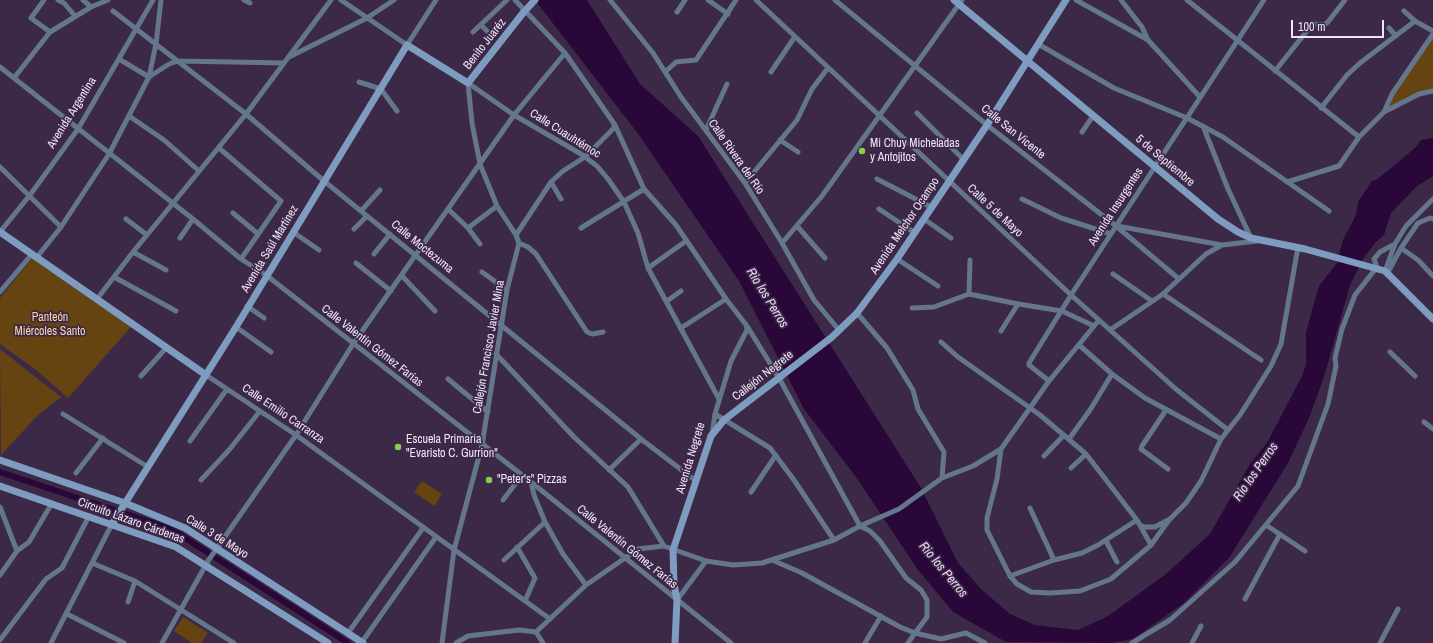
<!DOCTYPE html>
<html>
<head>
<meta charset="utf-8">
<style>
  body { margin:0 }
  #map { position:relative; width:1433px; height:643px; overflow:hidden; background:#3c2947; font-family:"Archivo Narrow",sans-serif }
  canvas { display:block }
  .scale { position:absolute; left:1291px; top:20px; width:93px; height:18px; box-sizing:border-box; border:2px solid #f0e4f8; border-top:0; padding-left:5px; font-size:12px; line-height:14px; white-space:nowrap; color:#f0e4f8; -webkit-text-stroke:3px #3c2947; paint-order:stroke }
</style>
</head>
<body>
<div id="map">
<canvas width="1433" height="643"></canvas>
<div class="scale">100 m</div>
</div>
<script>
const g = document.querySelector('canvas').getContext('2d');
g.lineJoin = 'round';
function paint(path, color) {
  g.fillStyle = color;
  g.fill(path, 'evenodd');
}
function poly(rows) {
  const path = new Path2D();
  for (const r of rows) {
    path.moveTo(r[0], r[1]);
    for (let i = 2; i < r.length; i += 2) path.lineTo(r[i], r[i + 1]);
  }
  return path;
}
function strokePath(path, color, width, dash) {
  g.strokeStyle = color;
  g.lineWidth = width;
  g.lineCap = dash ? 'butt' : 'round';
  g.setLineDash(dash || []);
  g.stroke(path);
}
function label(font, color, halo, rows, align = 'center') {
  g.font = font + ' "Archivo Narrow",sans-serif';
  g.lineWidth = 3.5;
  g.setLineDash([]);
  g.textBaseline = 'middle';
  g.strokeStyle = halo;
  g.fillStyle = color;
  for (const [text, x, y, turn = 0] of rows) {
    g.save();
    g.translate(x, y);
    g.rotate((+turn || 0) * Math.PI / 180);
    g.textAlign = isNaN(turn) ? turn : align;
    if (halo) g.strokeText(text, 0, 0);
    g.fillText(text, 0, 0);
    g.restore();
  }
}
paint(poly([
  [1433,34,1433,91,1419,94,1384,112,1392,93],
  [32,258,131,327,68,398,36,370,0,344,0,298],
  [0,349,61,397,38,415,1,455],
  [422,481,442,494,434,506,414,492],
  [183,617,208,633,201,643,192,643,174,631]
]), '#654412');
paint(poly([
  [535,0,587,0,640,84,698,136,921,488,958,563,982,590,1010,614,1035,625,1078,630,1108,616,1166,574,1210,534,1250,464,1267,443,1302,376,1306,365,1306,332,1319,286,1337,263,1343,240,1356,215,1358,202,1372,181,1376,180,1391,168,1416,147,1421,140,1433,138,1433,176,1416,187,1391,213,1384,235,1375,243,1363,259,1350,285,1324,377,1309,418,1288,463,1229,558,1184,603,1133,639,1112,643,1006,642,953,612,918,570,856,477,804,409,739,281,639,135]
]), '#290738');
strokePath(poly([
  [0,472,165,527,179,534,348,643]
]), '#290738', 6);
strokePath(poly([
  [44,0,31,18,50,32],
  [58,0,64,3,75,16],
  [83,0,91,7],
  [244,0,250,3],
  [341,0,407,45,436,0],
  [515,0,565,53,615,125,644,189,676,225,726,299,747,326,779,378,860,526,870,531,880,541,906,578,921,590,927,600,927,617,915,633,941,639,966,633,985,643],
  [610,0,653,53,681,97,745,183,782,243,814,300,839,330],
  [708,0,728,14],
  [756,0,1071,295,1177,390,1228,430],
  [835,0,987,125,1116,226,1179,279],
  [1076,0,1148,40],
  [1121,0,1142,27,1148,40,1200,97],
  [1187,0,1359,137],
  [113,11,246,114,324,181,641,439,696,481],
  [1404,11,1415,21],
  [677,12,685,0],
  [481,25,490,34],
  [1389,28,1396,36],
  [473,32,507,0],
  [1038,44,1114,88,1187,118,1223,137,1329,211],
  [289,57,367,18,394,0],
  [119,59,149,77,169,64,178,61,284,63],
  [0,67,193,219,241,259,266,275,531,482,731,643],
  [1275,71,1310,27,1315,24,1324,25,1328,22,1345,0],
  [665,72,676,62,696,60,736,0],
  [771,72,794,38],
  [14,78,50,32,91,7,108,0],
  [359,82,381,89,397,111],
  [468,83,514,115,581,154,597,166,608,179,624,202,638,233,648,268,719,399],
  [1321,108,1347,75,1360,63,1415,21,1433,31],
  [1384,112,1392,94,1433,34],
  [917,113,963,159],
  [129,116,164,140,199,171],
  [1203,126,1228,189,1251,238],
  [706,130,727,84],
  [1082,132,1093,116],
  [780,140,798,152],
  [219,148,281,201,241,259],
  [0,167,61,227],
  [877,179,931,207],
  [551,182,561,199],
  [1287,182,1339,166,1359,137,1384,112,1419,94,1433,91],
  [745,183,797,120,812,89,828,68],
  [1022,199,1061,218,1111,234],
  [448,209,468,228,480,244],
  [879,209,915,233],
  [361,211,380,190],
  [233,213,257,233],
  [126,219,147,235],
  [924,219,951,238],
  [797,226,825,258],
  [1117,226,1222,245],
  [468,228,497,206],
  [581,228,644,189],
  [354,229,367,216],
  [0,232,30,195,78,129,153,0],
  [293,232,319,250],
  [516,235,551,182,563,171,585,157,614,128,614,124],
  [180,238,193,219],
  [519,243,528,247,536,254,587,332,592,334,603,332],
  [782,243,822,196,962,0],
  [1401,248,1418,223,1430,218,1433,219],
  [133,252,166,270],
  [374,254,390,234],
  [37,257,61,227,109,154,149,77,156,44,161,0],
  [897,259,938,286],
  [356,263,391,291],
  [648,268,686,241],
  [1385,271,1395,244],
  [482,272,507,290],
  [1113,274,1152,301],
  [1387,274,1401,248,1418,260,1433,276],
  [402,276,435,311],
  [114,277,176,311],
  [0,292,32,254],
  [969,294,970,260],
  [1163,294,1261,360],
  [97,299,133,252,246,114,331,0],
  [667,301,681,291],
  [247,306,264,318],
  [912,308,934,307,969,294,1018,304,1062,311,1094,326],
  [857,313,887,348,913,390,918,409,944,452,942,478],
  [236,327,271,352],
  [681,328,726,299],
  [1110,330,1163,294,1206,254,1222,245,1257,241],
  [1001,331,1018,304],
  [941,342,958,357,1040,415,1086,454,1137,520,1151,545],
  [1079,345,1112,374,1145,398,1221,439],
  [1390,352,1415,376],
  [496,354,574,437,628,487,664,546],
  [206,375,296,435,550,619],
  [141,376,167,347],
  [448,379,488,412],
  [1049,381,1029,365,1029,363,1071,295,1264,0],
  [1166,410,1142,446,1141,449,1168,469],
  [63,414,148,467],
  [715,414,770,448,794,480,834,540],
  [1424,422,1433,429],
  [712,434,715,414,731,361,747,330,746,325],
  [1069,439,1090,410,1112,374],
  [190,441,227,389],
  [1001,449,997,479,987,518,987,530,1010,576,1054,560,1082,553,1098,545,1137,520],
  [1044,456,1064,435],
  [1071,468,1086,454],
  [609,470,641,439],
  [76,473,103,438],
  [201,480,229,450,260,411],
  [531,482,534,495,545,522,563,554,586,585],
  [751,492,776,455],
  [503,500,522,475],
  [0,507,17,551],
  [1030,508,1054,560],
  [1140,525,1145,527,1155,527,1168,520],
  [1266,525,1305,551],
  [1106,541,1117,562],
  [517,547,535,578,525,601],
  [504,560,545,522],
  [772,560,802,573,900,627,915,633,908,643],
  [92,563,135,581,234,643],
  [0,575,17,551,29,542,52,503],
  [1010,576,1017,584,1031,592,1050,593,1080,591,1111,579,1151,545,1169,520,1186,503,1201,481,1221,439,1240,415,1271,366,1281,344,1298,247],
  [1245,599,1280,534],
  [677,600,706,561],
  [128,602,135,581],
  [67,614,124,643],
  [536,632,586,585,638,549,664,546,706,561,733,565,762,563,834,540,860,526,899,509,942,478,973,466,1001,449,1049,381,1099,320],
  [348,633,423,528],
  [0,640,46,579,62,568,89,516],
  [362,642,436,537],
  [51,643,112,524],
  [162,643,208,561,296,435,353,344,514,115,565,53],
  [442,643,454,550,482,445,507,290,519,243,516,235,497,206,480,164,472,123,468,83],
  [456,643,468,636,519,630,536,632,543,643],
  [865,643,881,616],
  [1132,643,1170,620,1235,562,1298,486,1328,404,1336,366,1335,358,1342,329,1355,295,1377,267,1374,259,1380,252,1395,244,1406,226,1433,199],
  [1192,643,1201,626],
  [1380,643,1398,609]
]), '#64768c', 5);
strokePath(poly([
  [954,0,1218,219,1238,232,1251,238,1305,249,1385,271,1433,319],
  [0,232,206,375],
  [0,460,125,503,185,528,363,643],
  [0,486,176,547,328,643],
  [112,524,236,327,407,45,468,83,523,13],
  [675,643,677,600,674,584,673,550,711,436,724,420,832,337,857,313,897,259,987,125,1066,0]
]), '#7e9cbf', 7);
strokePath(poly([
  [523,13,535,0]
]), '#7e9cbf', 7);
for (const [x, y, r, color] of [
  [862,151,4,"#88cf4a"],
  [398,447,4,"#88cf4a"],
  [489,480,4,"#88cf4a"]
]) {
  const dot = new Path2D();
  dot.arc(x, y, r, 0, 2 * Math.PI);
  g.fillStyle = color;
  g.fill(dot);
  strokePath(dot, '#3c2947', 1.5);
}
label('12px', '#f0e4f8', '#3c2947', [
  ["Benito Juaréz",485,44,-52],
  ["Avenida Argentina",72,113,-58],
  ["Calle San Vicente",1013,132,39],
  ["Calle Cuauhtémoc",565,134,32],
  ["Calle Rivera del Río",736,157,55],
  ["5 de Septiembre",1165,161,40],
  ["Avenida Insurgentes",1116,207,-57],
  ["Calle 5 de Mayo",995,211,43],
  ["Avenida Melchor Ocampo",905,226,-56],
  ["Calle Moctezuma",422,247,39],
  ["Avenida Saúl Martínez",270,249,-59],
  ["Calle Valentín Gómez Farías",372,346,38],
  ["Callejón Francisco Javier Mina",489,347,-80],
  ["Callejón Negrete",763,376,-38],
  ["Calle Emilio Carranza",283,414,34],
  ["Avenida Negrete",691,458,-73],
  ["Circuito Lázaro Cárdenas",131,521,20],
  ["Calle 3 de Mayo",217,537,32],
  ["Calle Valentín Gómez Farías",627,547,39]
]);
label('12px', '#f0e4f8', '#3c2947', [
  ["Mi Chuy Micheladas",870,144],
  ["y Antojitos",870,158],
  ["Escuela Primaria",406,440],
  ["\"Evaristo C. Gurrion\"",406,454],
  ["\"Peter's\" Pizzas",497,480]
], 'left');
label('12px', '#fad6a7', '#3c2947', [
  ["Panteón",50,318],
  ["Miércoles Santo",50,332]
]);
label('italic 13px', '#ebd7f7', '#3c2947', [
  ["Rio los Perros",767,298,58],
  ["Rio los Perros",1256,472,-55],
  ["Rio los Perros",943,570,50]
]);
</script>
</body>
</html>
